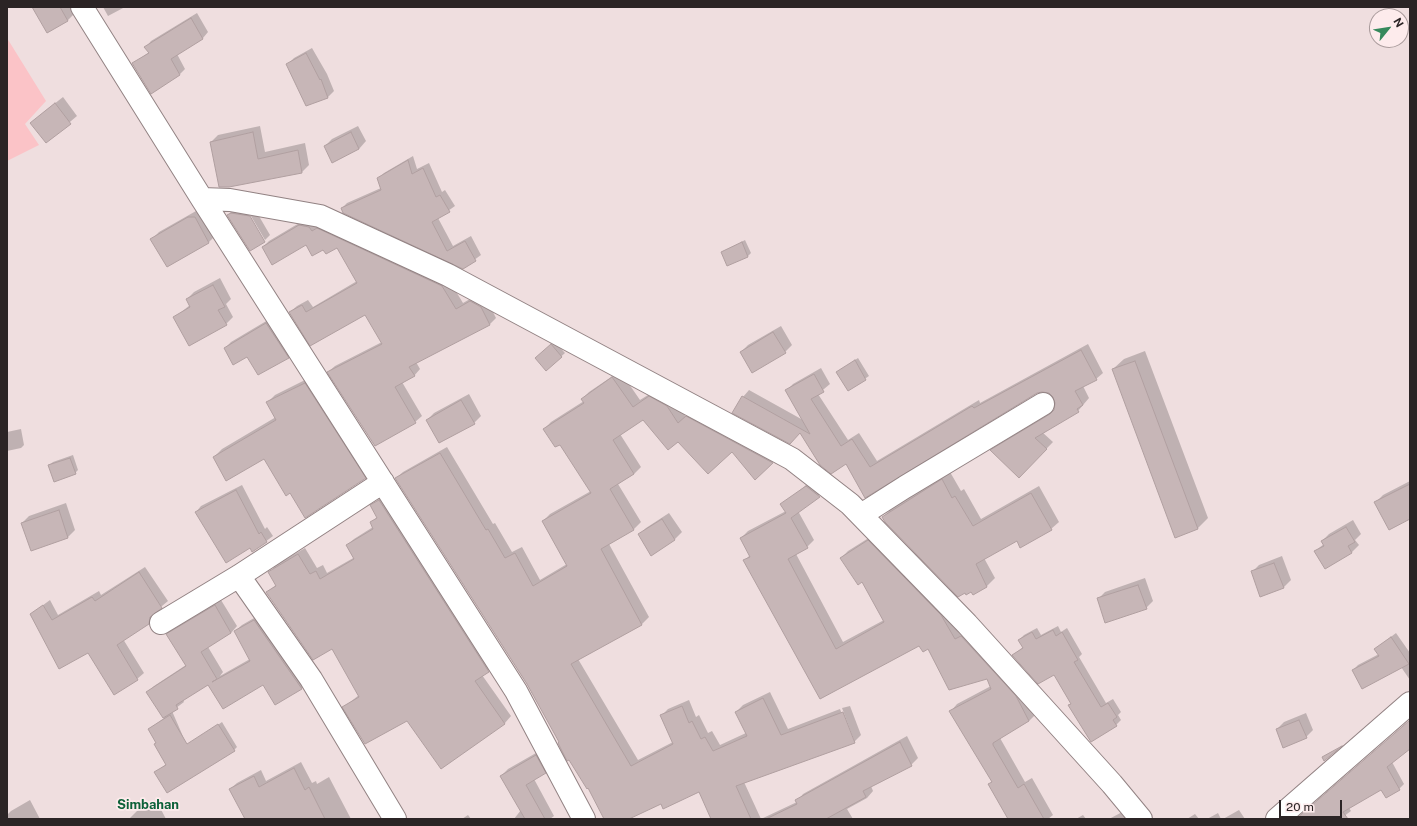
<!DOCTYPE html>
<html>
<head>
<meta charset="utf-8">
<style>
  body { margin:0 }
  #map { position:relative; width:1417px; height:826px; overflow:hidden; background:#efdedf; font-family:"Public Sans",sans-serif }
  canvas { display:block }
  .frame { position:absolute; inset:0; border:8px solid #2b2425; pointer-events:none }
  .north { position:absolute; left:1369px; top:8px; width:40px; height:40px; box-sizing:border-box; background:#fdebec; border:1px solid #a99b9c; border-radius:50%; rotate:60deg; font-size:11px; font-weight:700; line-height:16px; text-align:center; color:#2b2425 }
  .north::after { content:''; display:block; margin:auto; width:14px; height:18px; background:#36895c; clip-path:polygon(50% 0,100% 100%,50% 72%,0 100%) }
  .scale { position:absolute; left:1279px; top:800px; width:63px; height:18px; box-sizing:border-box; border:2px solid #2b2425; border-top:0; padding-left:5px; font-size:12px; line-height:14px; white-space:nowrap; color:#2b2425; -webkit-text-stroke:3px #fdebec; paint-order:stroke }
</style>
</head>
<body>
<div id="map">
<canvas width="1417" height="826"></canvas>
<div class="frame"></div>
<div class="north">N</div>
<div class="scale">20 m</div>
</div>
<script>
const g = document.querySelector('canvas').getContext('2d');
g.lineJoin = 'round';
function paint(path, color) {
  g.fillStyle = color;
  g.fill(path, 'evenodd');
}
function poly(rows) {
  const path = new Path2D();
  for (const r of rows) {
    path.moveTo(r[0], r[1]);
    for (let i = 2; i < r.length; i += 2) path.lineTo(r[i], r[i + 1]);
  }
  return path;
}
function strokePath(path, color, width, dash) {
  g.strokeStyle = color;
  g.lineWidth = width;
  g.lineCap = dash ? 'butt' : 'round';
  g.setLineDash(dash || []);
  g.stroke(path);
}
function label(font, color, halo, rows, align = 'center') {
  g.font = font + ' "Public Sans",sans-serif';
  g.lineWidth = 3.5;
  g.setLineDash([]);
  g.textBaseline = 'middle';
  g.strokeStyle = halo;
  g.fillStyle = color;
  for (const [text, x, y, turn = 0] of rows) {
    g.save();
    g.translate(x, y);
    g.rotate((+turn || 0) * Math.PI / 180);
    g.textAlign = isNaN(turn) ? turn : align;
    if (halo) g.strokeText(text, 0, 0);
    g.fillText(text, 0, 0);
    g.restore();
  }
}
paint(poly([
  [7,38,46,101,25,124,39,145,7,161]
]), '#fbc3c7');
paint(poly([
  [37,7,71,7,75,13,68,20,48,31],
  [103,7,125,7,108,16],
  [197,13,208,32,203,38,177,54,185,69,180,74,151,92,133,64,149,52,146,47,151,41],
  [312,48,327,74,334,91,328,97,306,105,288,64,294,58],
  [63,97,77,116,46,142,39,116],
  [260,126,265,152,305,143,309,165,302,172,229,186,211,142,218,135],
  [358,126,366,141,359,149,333,161,325,146,332,139],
  [413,156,417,169,429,163,442,192,445,190,455,206,438,218,453,246,471,236,481,255,463,268,342,208,347,203,381,188,378,179,384,173],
  [234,210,256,211,270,235,265,240,248,211,247,212,263,241,228,215],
  [196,211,202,211,216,235,209,242,167,266,152,239,159,232],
  [306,219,449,280,463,303,477,295,487,300,496,318,490,324,416,362,420,369,414,376,402,382,422,416,415,422,328,372,335,366,382,342,365,313,290,312,297,306,308,300,313,307,357,281,338,247,324,248,306,243,263,247,269,241],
  [745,240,751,253,748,256,722,252],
  [220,278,231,299,226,304,233,317,226,324,175,317,190,305,187,299,194,292],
  [273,317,294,351,288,357,248,356,225,348,231,342],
  [781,326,792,345,785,352,741,352,748,345],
  [555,342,565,353,546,370,539,355],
  [1088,344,1103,373,1096,379,1083,386,1089,398,1078,411,1042,432,1053,442,1019,477,992,450,998,444,1055,409,1056,403,1054,397,1049,392,1042,391,1036,392,866,496,846,463,800,432,743,397,749,390,803,420,786,391,793,384,821,368,830,384,818,394,848,440,859,433,877,461,979,400,980,403],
  [1145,351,1208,518,1197,529,1113,369,1124,359],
  [858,358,869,376,848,390,837,372],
  [620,371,640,400,656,390,674,399,686,417,693,410,779,456,755,478,732,450,679,440,643,419,620,434,641,467,634,474,618,484,641,522,634,529,609,544,649,617,642,624,578,659,638,760,673,742,661,716,668,709,689,700,696,717,699,715,708,733,712,731,720,745,746,733,736,712,743,705,770,692,788,729,840,709,852,740,854,740,842,708,850,706,861,735,854,742,744,782,761,819,797,802,803,794,907,736,918,758,911,765,871,786,873,791,867,798,847,809,853,819,712,819,699,791,662,803,627,819,605,819,588,787,527,684,396,478,403,472,447,447,493,524,495,523,512,552,522,547,540,580,567,564,543,521,550,514,591,491,560,443,544,429,551,422,584,401,582,399,589,392],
  [313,376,373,470,365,478,290,492,264,458,214,457,222,449,276,417,267,403,275,395],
  [469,394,481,416,474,423,427,420,434,413],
  [21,429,24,445,21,448,7,451,7,432],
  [73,455,78,470,75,473,49,465,53,462],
  [950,472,961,491,964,489,981,519,1039,486,1059,522,1051,529,1017,540,984,558,995,578,987,586,973,594,883,517,891,509],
  [814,479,826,490,798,511,814,540,807,547,796,554,843,642,884,620,863,581,841,558,848,551,875,534,1036,714,1029,721,1000,738,1025,782,1032,778,1053,815,1048,819,1009,819,989,785,992,781,951,711,957,704,991,686,988,677,920,644,820,698,745,560,750,555,741,538,748,531,786,511,781,505],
  [1410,481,1410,518,1376,502,1383,495],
  [242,485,265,529,267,527,273,536,253,551,250,546,196,512,201,506],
  [386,494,495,664,482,675,511,716,505,723,441,768,407,719,344,707,359,695,333,648,267,592,277,584,270,572,276,565,305,548,317,568,323,565,327,573,355,557,347,545,354,539,373,527,371,523,378,516,371,505],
  [66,503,75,530,68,537,32,550,22,523,29,516],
  [669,513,682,532,675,539,639,535,646,528],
  [1353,520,1361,534,1355,540,1359,545,1352,552,1315,551,1324,544,1322,541,1329,534],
  [1282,556,1291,580,1283,588,1252,572,1259,565],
  [145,567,168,601,156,611,155,617,148,623,123,639,144,673,137,679,89,651,31,614,50,600,58,615,99,591,101,595],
  [1145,578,1153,601,1146,608,1098,599,1105,592],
  [221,600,237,626,231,633,208,647,223,672,220,676,250,659,235,631,242,625,261,614,308,682,302,688,275,704,264,684,209,684,183,700,184,702,172,711,198,771,156,772,166,764,157,742,149,729,164,718,148,692,154,686,186,665,167,634,173,628],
  [1058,626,1061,632,1067,628,1082,654,1079,657,1106,703,1113,699,1121,712,1118,715,1121,720,1116,725,1091,740,1069,706,1072,703,1055,674,1013,655,1023,647,1019,640,1024,635,1037,628,1041,635],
  [1396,633,1410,653,1410,680,1401,667,1353,670,1358,665,1379,654,1375,649],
  [1306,713,1313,730,1306,737,1277,729,1284,722],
  [1410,720,1410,748,1392,762,1404,784,1399,789,1382,789,1349,808,1351,811,1340,819,1298,819],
  [222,722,237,747,234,750,202,736],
  [543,749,552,765,545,772,534,779,554,816,550,819,514,819,521,810,501,776,508,769],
  [301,762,312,783,316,781,317,784,329,777,351,819,257,819,230,789,237,783,261,770,266,781],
  [30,800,40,819,7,819,7,815,11,811],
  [156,800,166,819,129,819,137,811],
  [1126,810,1131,819,1109,819],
  [1239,810,1245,819,1223,819],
  [1218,813,1221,819,1207,819],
  [1195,814,1199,819,1187,819],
  [468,815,471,819,462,819],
  [1083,815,1086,819,1076,819]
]), '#0003');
const building = poly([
  [32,7,60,7,68,21,47,33,32,7],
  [191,18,203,39,171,59,180,75,151,94,132,63,149,53,144,47,191,18],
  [306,53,320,80,321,79,328,98,306,106,286,64,306,53],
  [55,103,71,124,46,143,30,123,55,103],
  [253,132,258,159,298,150,302,173,229,187,219,187,210,142,253,132],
  [351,132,359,149,332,163,324,146,351,132],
  [408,160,412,174,423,168,436,197,440,195,450,212,432,222,447,251,465,241,476,261,463,269,343,213,341,208,381,190,377,178,408,160],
  [231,213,250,216,265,242,250,251,227,215,231,213],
  [188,217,195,217,209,243,167,267,150,239,188,217],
  [299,225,309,227,312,231,317,228,442,286,456,309,470,301,481,307,490,325,409,367,415,376,395,387,416,423,375,446,327,372,382,344,365,315,310,346,289,312,302,305,306,312,357,283,337,248,326,254,323,250,312,256,306,245,272,265,262,247,299,225],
  [742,242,748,257,727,266,721,252,742,242],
  [213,285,225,307,218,310,227,325,189,346,173,317,190,307,186,299,213,285],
  [266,323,289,358,258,375,247,357,233,365,224,348,266,323],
  [773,332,786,353,752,373,740,352,773,332],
  [551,344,562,357,546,371,535,358,551,344],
  [1081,350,1097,380,1075,391,1083,405,1077,409,1079,412,1035,438,1047,449,1019,478,990,450,1050,414,1054,410,1055,403,1053,397,1049,393,1042,392,1037,393,865,498,846,464,831,474,820,465,800,433,790,444,732,413,742,396,810,434,785,390,814,374,824,392,811,399,841,446,852,439,870,467,972,406,974,408,1081,350],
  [855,360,866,380,848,391,836,372,855,360],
  [1135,361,1198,529,1175,538,1112,369,1135,361],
  [612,377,633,407,649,396,667,406,678,423,686,416,773,463,755,480,732,452,708,474,678,442,668,450,643,420,613,440,634,474,610,489,634,530,601,549,642,625,571,664,631,766,673,744,660,715,682,706,689,723,692,721,701,739,705,737,713,751,747,736,735,712,763,698,781,735,843,712,855,743,736,786,751,819,711,819,699,792,663,809,661,804,629,819,604,819,588,788,587,789,569,760,567,761,558,743,559,742,527,684,395,478,440,453,486,530,488,529,505,558,515,553,533,586,567,566,542,521,591,493,560,445,555,447,543,429,584,403,581,399,612,377],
  [305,383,366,478,305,518,290,493,286,496,264,459,226,481,213,457,276,420,266,402,305,383],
  [461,400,475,424,439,443,426,420,461,400],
  [70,458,76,474,54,482,48,465,70,458],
  [942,479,952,498,955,496,973,526,1031,493,1052,530,1020,548,1017,541,976,564,987,587,973,595,971,592,966,595,965,593,958,597,885,522,882,517,942,479],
  [1410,484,1410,519,1389,530,1374,502,1410,484],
  [806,486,820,497,791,518,808,548,788,559,836,649,884,622,862,582,858,585,840,558,868,540,941,615,955,639,961,636,1016,696,1029,721,993,743,993,745,1018,788,1024,784,1044,819,1008,819,988,784,992,782,949,711,991,689,987,679,949,690,928,649,923,652,919,646,820,699,743,560,750,557,740,538,786,513,780,504,806,486],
  [236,490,259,534,261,532,267,542,252,552,250,548,226,563,195,512,236,490],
  [379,500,489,672,475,681,505,724,441,769,407,721,365,744,342,707,359,697,332,649,313,660,266,592,276,586,268,572,298,554,310,574,316,571,320,579,354,559,346,545,373,529,370,522,377,518,370,505,379,500],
  [59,510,68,538,31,551,21,523,59,510],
  [662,519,675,540,651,556,638,534,662,519],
  [1346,527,1355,542,1348,546,1352,553,1325,569,1314,551,1324,546,1321,541,1346,527],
  [1274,563,1284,588,1260,597,1251,571,1274,563],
  [139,572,162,608,150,617,149,624,117,645,138,680,114,695,88,653,59,669,30,614,43,605,52,620,92,597,95,601,139,572],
  [1138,585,1147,609,1105,623,1097,598,1138,585],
  [215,605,231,633,201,652,217,679,212,682,250,661,234,631,254,620,302,689,275,705,263,685,223,709,208,685,176,705,178,709,163,718,146,692,186,666,166,634,215,605],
  [1053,630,1056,636,1062,632,1078,660,1074,662,1101,707,1108,703,1117,717,1113,720,1117,726,1091,742,1068,705,1071,704,1054,675,1038,684,1012,655,1023,648,1018,640,1032,632,1036,639,1053,630],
  [1391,637,1409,664,1362,689,1352,670,1379,656,1374,649,1391,637],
  [170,715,187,744,218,724,235,751,167,793,154,772,166,765,154,744,156,743,148,729,170,715],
  [1299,720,1307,738,1283,748,1276,729,1299,720],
  [1410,720,1410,749,1387,767,1400,790,1386,798,1381,790,1343,812,1348,819,1296,819,1410,720],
  [900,742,912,766,863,791,866,797,826,819,766,819,797,804,795,800,900,742],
  [1342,746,1324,761,1322,757,1342,746],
  [536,755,546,773,526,785,545,819,525,819,500,776,536,755],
  [294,768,305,790,309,787,325,819,245,819,229,789,254,776,259,787,294,768]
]);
paint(building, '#c7b6b7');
strokePath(building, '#b09fa0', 1);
const minor = poly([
  [82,7,202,199,516,691,584,819],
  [202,199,230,200,320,216,448,275,792,459,850,504,967,624,1112,784,1141,819],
  [861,515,905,487,1043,404],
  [239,576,311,679,395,819],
  [161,623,239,576,383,482],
  [1277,819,1410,703]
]);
strokePath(minor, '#928283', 24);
strokePath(minor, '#fff', 22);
label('bold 13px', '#0d6139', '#fdebec', [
  ["Simbahan",148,805]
]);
</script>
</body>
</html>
